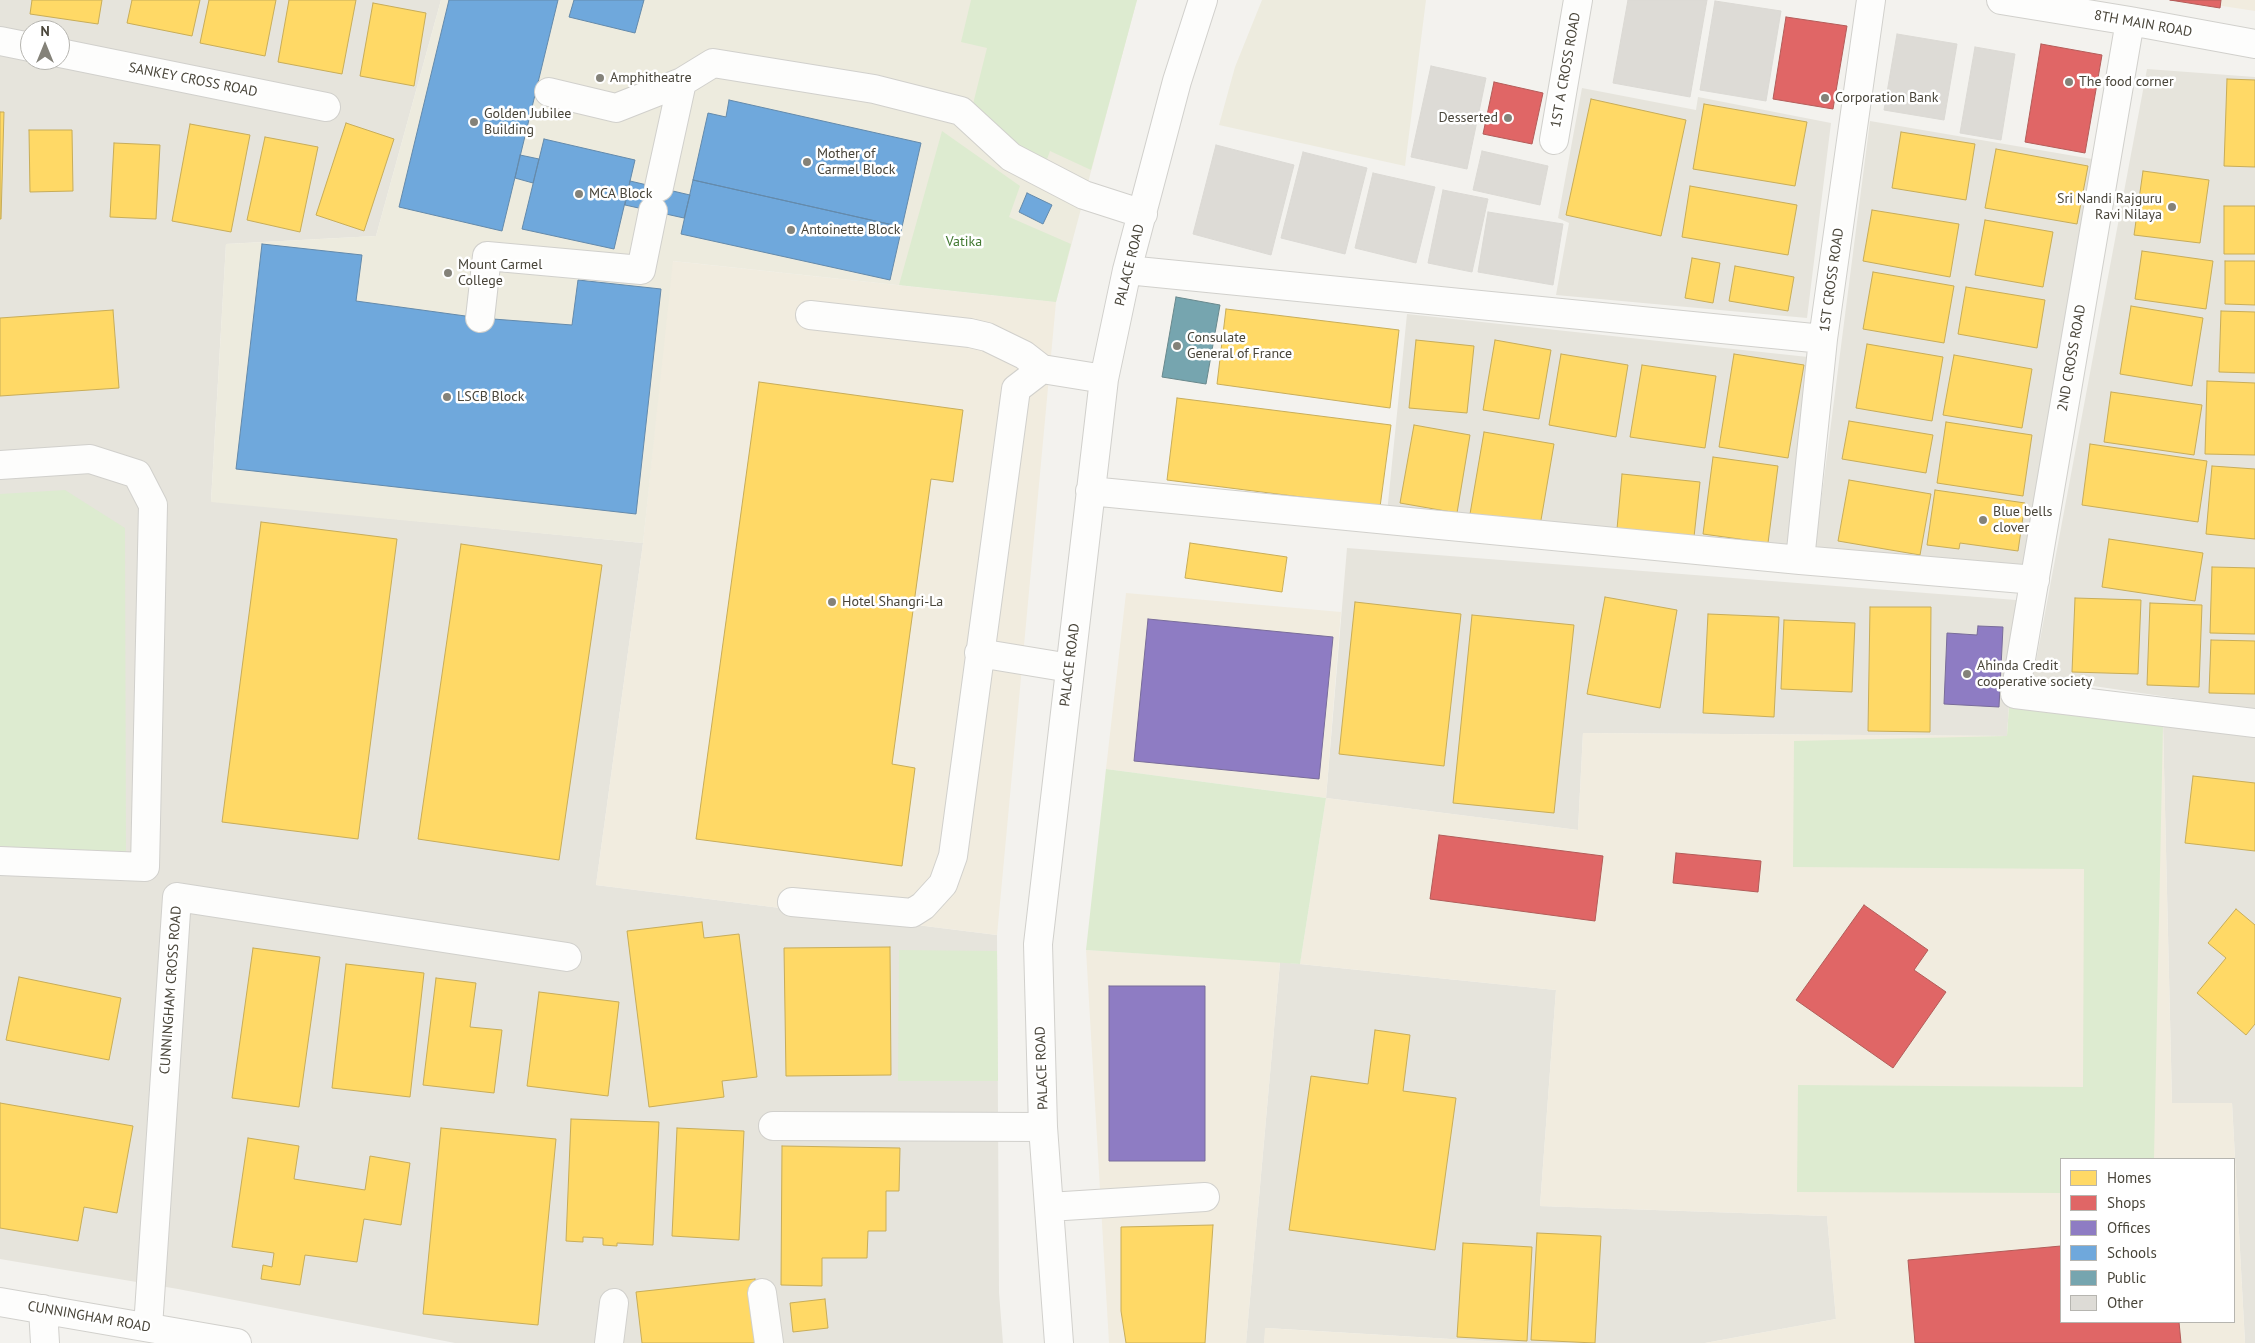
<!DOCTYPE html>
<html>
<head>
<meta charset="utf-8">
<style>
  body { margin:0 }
  #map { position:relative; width:2255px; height:1343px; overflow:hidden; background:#f3f2ee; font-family:"PT Sans",sans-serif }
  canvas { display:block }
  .legend { position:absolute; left:2060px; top:1158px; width:175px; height:165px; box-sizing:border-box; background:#fff; border:1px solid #b6b5b0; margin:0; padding:6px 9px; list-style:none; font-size:15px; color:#49453a }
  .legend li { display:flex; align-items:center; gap:10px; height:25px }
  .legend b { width:25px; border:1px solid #b6b5b0 }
  .north { position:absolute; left:20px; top:20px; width:50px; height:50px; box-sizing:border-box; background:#fff; border:1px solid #b6b5b0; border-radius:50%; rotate:0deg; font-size:14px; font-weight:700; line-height:20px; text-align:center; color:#49453a }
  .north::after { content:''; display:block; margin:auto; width:18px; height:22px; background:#848279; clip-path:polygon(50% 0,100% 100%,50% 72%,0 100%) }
</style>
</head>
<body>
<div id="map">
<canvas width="2255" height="1343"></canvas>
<ul class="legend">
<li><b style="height:14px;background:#ffd966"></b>Homes</li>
<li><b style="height:14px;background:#e06666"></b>Shops</li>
<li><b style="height:14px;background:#8e7cc3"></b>Offices</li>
<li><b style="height:14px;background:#6fa8dc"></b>Schools</li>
<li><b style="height:14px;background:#76a5af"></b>Public</li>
<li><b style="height:14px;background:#dddbd6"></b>Other</li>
</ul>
<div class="north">N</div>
</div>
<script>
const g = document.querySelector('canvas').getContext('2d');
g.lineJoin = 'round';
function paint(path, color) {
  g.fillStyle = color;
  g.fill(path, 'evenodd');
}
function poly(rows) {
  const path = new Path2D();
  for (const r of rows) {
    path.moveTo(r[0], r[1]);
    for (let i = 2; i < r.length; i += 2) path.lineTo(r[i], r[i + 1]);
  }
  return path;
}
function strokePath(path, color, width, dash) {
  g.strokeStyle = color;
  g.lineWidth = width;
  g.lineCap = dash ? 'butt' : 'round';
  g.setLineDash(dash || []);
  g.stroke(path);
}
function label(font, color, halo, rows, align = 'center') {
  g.font = font + ' "PT Sans",sans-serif';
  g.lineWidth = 5;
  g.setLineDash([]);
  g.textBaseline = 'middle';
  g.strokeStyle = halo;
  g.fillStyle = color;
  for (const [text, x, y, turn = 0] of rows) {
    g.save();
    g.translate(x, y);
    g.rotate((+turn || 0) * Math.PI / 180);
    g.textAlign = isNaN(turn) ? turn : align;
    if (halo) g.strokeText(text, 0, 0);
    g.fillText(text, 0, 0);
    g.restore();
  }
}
paint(poly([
  [0,0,441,0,376,236,226,244,211,501,643,543,596,885,997,935,999,1293,1003,1343,455,1343,178,1289,0,1259],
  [30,30,60,30,60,60,30,60],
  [2147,69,2255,77,2255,710,2033,677],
  [1582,88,1696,110,1698,97,1831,123,1807,318,1556,295,1569,223,1558,218],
  [1870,121,2098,160,2028,566,1815,548],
  [1407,314,1808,357,1789,549,1387,513],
  [1347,548,2016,600,2007,736,1583,733,1578,830,1326,798],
  [2163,725,2255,735,2255,1343,2245,1343,2232,1103,2172,1103],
  [1280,962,1556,990,1540,1206,1827,1216,1836,1319,1705,1343,1518,1343,1266,1328,1264,1343,1246,1343]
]), '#e6e4dc');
paint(poly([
  [2183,0,2255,0,2255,11],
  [672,261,1056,302,997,935,596,885,643,543],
  [1126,593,1341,612,1326,798,1578,830,1583,733,2007,736,2009,707,2163,725,2172,1103,2232,1103,2245,1343,1705,1343,1836,1319,1827,1216,1540,1206,1556,990,1300,964,1326,798,1106,769],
  [2061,1159,2234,1159,2234,1322,2061,1322],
  [1086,950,1280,962,1246,1343,1109,1343],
  [1265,1328,1518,1343,1264,1343]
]), '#f1ecdf');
paint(poly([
  [441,0,1137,0,1056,302,673,261,643,543,211,502,226,244,376,236],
  [1262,0,1426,0,1405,166,1219,125,1235,67]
]), '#edebde');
paint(poly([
  [971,0,1137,0,1091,170,1050,151,1046,162,1015,147,972,108,987,48,961,42],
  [942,131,1020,186,1009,217,1071,244,1056,302,899,285],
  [65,490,125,528,126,854,0,846,0,494],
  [2009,707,2163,725,2154,1159,2061,1159,2061,1193,1797,1192,1798,1085,2083,1087,2084,869,1793,867,1794,741,2007,736],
  [1106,769,1326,798,1300,964,1086,950],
  [899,950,997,951,998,1081,898,1081]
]), '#ddebd0');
const homes = poly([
  [32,0,102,0,98,24,30,14,32,0],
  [132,0,200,0,192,36,127,23,132,0],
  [209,0,276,0,265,56,200,43,209,0],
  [289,0,356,0,342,74,278,62,289,0],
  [373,3,426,13,414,86,360,76,373,3],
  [2227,79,2255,80,2255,167,2224,166,2227,79],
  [1591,99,1686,120,1661,236,1566,215,1591,99],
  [1704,104,1807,122,1795,186,1693,169,1704,104],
  [0,112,4,112,1,219,0,219,0,112],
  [346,123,394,139,364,231,316,215,346,123],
  [190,124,250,135,231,232,172,221,190,124],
  [29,130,72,130,73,191,30,192,29,130],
  [1901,132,1975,144,1966,200,1892,188,1901,132],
  [265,137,318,147,300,232,247,220,265,137],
  [114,143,160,145,156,219,110,217,114,143],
  [1996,149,2088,166,2077,224,1985,208,1996,149],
  [2143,171,2209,180,2200,243,2134,235,2143,171],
  [1690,186,1797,205,1788,255,1682,237,1690,186],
  [2224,206,2255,206,2255,254,2224,254,2224,206],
  [1872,210,1959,224,1950,277,1863,261,1872,210],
  [1985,220,2053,232,2043,287,1975,275,1985,220],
  [2142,251,2213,261,2206,309,2135,299,2142,251],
  [1692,258,1720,263,1713,303,1685,298,1692,258],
  [2225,261,2255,261,2255,305,2225,304,2225,261],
  [1735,266,1794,277,1788,311,1729,301,1735,266],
  [1873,272,1954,286,1944,343,1863,329,1873,272],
  [1966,287,2045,300,2037,348,1958,334,1966,287],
  [2131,306,2203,318,2192,386,2120,374,2131,306],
  [1226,309,1399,330,1390,408,1217,384,1226,309],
  [113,310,119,388,0,396,0,318,113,310],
  [2221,311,2255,312,2255,373,2219,372,2221,311],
  [1416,340,1474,346,1467,413,1409,408,1416,340],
  [1495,340,1551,350,1539,419,1483,410,1495,340],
  [1867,344,1943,357,1932,421,1856,408,1867,344],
  [1561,354,1628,365,1616,437,1549,425,1561,354],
  [1734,354,1804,365,1788,458,1719,447,1734,354],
  [1954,355,2032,369,2022,428,1943,415,1954,355],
  [1642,365,1716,376,1705,448,1630,437,1642,365],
  [2207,381,2255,383,2255,455,2205,454,2207,381],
  [759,382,963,410,953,482,931,479,892,764,915,768,902,866,696,839,759,382],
  [2111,392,2202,405,2194,455,2104,442,2111,392],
  [1177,398,1391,425,1380,507,1167,480,1177,398],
  [1849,421,1933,435,1926,473,1842,459,1849,421],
  [1946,422,2032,435,2023,496,1937,483,1946,422],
  [1414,425,1470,435,1457,513,1400,503,1414,425],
  [1484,432,1554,444,1540,526,1470,514,1484,432],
  [2090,444,2207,461,2198,522,2082,505,2090,444],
  [1713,457,1778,466,1768,543,1703,534,1713,457],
  [2212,466,2255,469,2255,539,2206,534,2212,466],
  [1622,474,1700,482,1694,537,1617,529,1622,474],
  [1849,480,1931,494,1920,555,1838,541,1849,480],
  [1935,490,2025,503,2018,551,1960,543,1959,549,1927,545,1935,490],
  [261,522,397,539,358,839,222,822,261,522],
  [2109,539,2203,553,2195,601,2102,587,2109,539],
  [1190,543,1287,557,1282,592,1185,578,1190,543],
  [461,544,602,565,559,860,418,839,461,544],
  [2212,567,2255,568,2255,634,2210,633,2212,567],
  [1605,597,1677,610,1660,708,1587,694,1605,597],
  [2075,598,2141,600,2138,674,2072,672,2075,598],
  [1355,602,1461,614,1444,766,1339,754,1355,602],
  [2150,603,2202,605,2199,687,2147,685,2150,603],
  [1870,607,1931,607,1930,732,1868,731,1870,607],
  [1708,614,1779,617,1774,717,1703,713,1708,614],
  [1472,615,1574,625,1554,813,1453,803,1472,615],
  [1784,620,1855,623,1852,692,1781,689,1784,620],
  [2211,640,2255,641,2255,694,2209,693,2211,640],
  [2193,776,2255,783,2255,851,2185,843,2193,776],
  [2236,909,2255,925,2255,1024,2246,1035,2197,993,2226,958,2208,943,2236,909],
  [702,922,704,938,739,934,757,1077,722,1081,724,1097,649,1107,627,931,702,922],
  [890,947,891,1075,786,1076,784,948,890,947],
  [253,948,320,957,299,1107,232,1098,253,948],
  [346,964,424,973,410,1097,332,1088,346,964],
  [19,977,121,998,109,1060,6,1040,19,977],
  [436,978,476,983,470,1027,502,1030,494,1093,423,1085,436,978],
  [539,992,619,1002,608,1096,527,1086,539,992],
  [1375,1030,1410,1035,1403,1091,1456,1098,1435,1250,1289,1230,1311,1076,1368,1084,1375,1030],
  [0,1103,133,1126,117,1213,84,1207,78,1241,0,1228,0,1103],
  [571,1119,659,1122,653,1245,617,1243,617,1246,603,1245,603,1238,583,1237,583,1242,566,1241,571,1119],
  [441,1128,556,1139,538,1325,423,1314,441,1128],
  [677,1128,744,1131,739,1240,672,1236,677,1128],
  [248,1138,299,1146,294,1179,365,1190,370,1156,410,1163,401,1225,364,1219,357,1262,305,1255,300,1285,261,1279,263,1265,272,1267,274,1253,232,1247,248,1138],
  [782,1146,900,1148,899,1191,886,1191,886,1231,868,1231,867,1258,822,1258,822,1286,781,1285,782,1146],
  [1213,1225,1205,1343,1126,1343,1121,1311,1121,1227,1213,1225],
  [1537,1233,1601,1236,1595,1343,1531,1340,1537,1233],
  [1463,1243,1532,1247,1527,1341,1457,1337,1463,1243],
  [755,1279,763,1343,642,1343,636,1292,755,1279],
  [825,1299,828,1328,793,1332,790,1303,825,1299]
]);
paint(homes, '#ffd966');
strokePath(homes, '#c8ad59', 1);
const shops = poly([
  [2170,0,2221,0,2220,8,2170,0],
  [1786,17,1847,26,1833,109,1773,99,1786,17],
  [2041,44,2102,55,2085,153,2025,142,2041,44],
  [1494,82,1543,93,1532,144,1483,134,1494,82],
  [1439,835,1603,856,1595,921,1430,899,1439,835],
  [1676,853,1761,861,1758,892,1673,883,1676,853],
  [1864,905,1928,950,1914,970,1946,992,1893,1068,1796,1000,1864,905],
  [2061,1246,2061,1322,2179,1322,2181,1343,1915,1343,1908,1260,2061,1246]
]);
paint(shops, '#e06666');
strokePath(shops, '#b35c59', 1);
const offices = poly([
  [1148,619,1333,637,1319,779,1134,761,1148,619],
  [1978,626,2003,627,1999,707,1944,704,1947,633,1977,635,1978,626],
  [1109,986,1205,986,1205,1161,1109,1161,1109,986]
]);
paint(offices, '#8e7cc3');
strokePath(offices, '#796c9a', 1);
const schools = poly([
  [449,0,558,0,502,231,399,207,449,0],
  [574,0,644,0,635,33,569,17,574,0],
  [729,100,921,143,902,227,693,180,708,113,726,117,729,100],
  [544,139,635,160,614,249,522,229,544,139],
  [520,155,539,159,533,183,515,178,520,155],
  [693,180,902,227,890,280,681,234,693,180],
  [630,181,690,195,684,218,625,205,630,181],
  [1027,193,1052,205,1043,224,1019,212,1027,193],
  [262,244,362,255,356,301,480,318,572,325,578,280,661,289,636,514,236,469,262,244]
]);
paint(schools, '#6fa8dc');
strokePath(schools, '#648aab', 1);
const public = poly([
  [1176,297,1220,305,1206,384,1162,377,1176,297]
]);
paint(public, '#76a5af');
strokePath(public, '#68888c', 1);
const building = poly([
  [1628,0,1707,0,1690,97,1613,83,1628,0],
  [1715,1,1781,11,1766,101,1700,90,1715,1],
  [1897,34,1957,44,1944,120,1884,110,1897,34],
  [1975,47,2015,54,2001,140,1960,133,1975,47],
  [1431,66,1486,78,1467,169,1411,157,1431,66],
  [1216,145,1294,165,1271,255,1193,234,1216,145],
  [1482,151,1548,166,1540,205,1473,190,1482,151],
  [1303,152,1367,168,1345,254,1281,238,1303,152],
  [1373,173,1435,187,1416,263,1355,248,1373,173],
  [1443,190,1488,199,1472,272,1428,263,1443,190],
  [1488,212,1563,224,1553,285,1478,272,1488,212]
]);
paint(building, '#dddbd6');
strokePath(building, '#dbd9d4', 1);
const minor = poly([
  [2001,0,2130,21,2255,44],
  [2130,21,2015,694,2255,723],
  [0,41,30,47],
  [60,53,326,107],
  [549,92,616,108,682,82],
  [1554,140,1578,0],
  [659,187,682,82,713,63,874,89,961,111,1011,157,1084,195,1143,214],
  [1127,270,1823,339],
  [810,315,970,333,987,337,1024,355,1042,369],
  [480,318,487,256,641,270,653,211],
  [0,465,90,459,137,474,153,505,145,867,0,861],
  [1090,491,1800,560,2035,580],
  [1800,560,1823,339,1871,0],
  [979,653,1070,668],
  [792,902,912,913,923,906,943,884,953,856,1016,389,1042,369,1104,379],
  [773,1126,1043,1127],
  [1049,1207,1205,1197],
  [762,1293,769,1343],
  [0,1302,237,1343],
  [43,1309,45,1343],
  [148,1327,177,897,567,957],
  [609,1343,614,1303],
  [1059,1343,1043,1127,1038,944,1104,379,1127,270,1177,81,1203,0]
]);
strokePath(minor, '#d1d0cc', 30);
strokePath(minor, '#fdfdfc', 28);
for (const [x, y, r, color] of [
  [600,78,5,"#848279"],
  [2069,82,5,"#848279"],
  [1825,98,5,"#848279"],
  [1508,118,5,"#848279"],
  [474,122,5,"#848279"],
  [807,162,5,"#848279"],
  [579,194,5,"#848279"],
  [2172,207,5,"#848279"],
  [791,230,5,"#848279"],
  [448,273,5,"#848279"],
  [1177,346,5,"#848279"],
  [447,397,5,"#848279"],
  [1983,520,5,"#848279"],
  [832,602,5,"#848279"],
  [1967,674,5,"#848279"]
]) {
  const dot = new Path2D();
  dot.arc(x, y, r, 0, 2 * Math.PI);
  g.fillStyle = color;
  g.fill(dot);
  strokePath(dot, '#fff', 2);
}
label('14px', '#49453a', '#fff', [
  ["8TH MAIN ROAD",2143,24,10],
  ["1ST A CROSS ROAD",1566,70,-80],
  ["SANKEY CROSS ROAD",193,80,11],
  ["PALACE ROAD",1130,265,-76],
  ["1ST CROSS ROAD",1832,280,-82],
  ["2ND CROSS ROAD",2072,358,-80],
  ["PALACE ROAD",1070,665,-83],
  ["CUNNINGHAM CROSS ROAD",171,990,-86],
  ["PALACE ROAD",1042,1068,-92],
  ["CUNNINGHAM ROAD",89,1317,10]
]);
label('14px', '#49453a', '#fff', [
  ["Amphitheatre",610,78],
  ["The food corner",2079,82],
  ["Corporation Bank",1835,98],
  ["Golden Jubilee",484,114],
  ["Building",484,130],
  ["Desserted",1498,118,"right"],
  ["Mother of",817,154],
  ["Carmel Block",817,170],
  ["MCA Block",589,194],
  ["Sri Nandi Rajguru",2162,199,"right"],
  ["Ravi Nilaya",2162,215,"right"],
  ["Antoinette Block",801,230],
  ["Mount Carmel",458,265],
  ["College",458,281],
  ["Consulate",1187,338],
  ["General of France",1187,354],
  ["LSCB Block",457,397],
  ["Blue bells",1993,512],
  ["clover",1993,528],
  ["Hotel Shangri-La",842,602],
  ["Ahinda Credit",1977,666],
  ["cooperative society",1977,682]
], 'left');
label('14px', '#417830', '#fff', [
  ["Vatika",964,242]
]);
</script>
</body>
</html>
